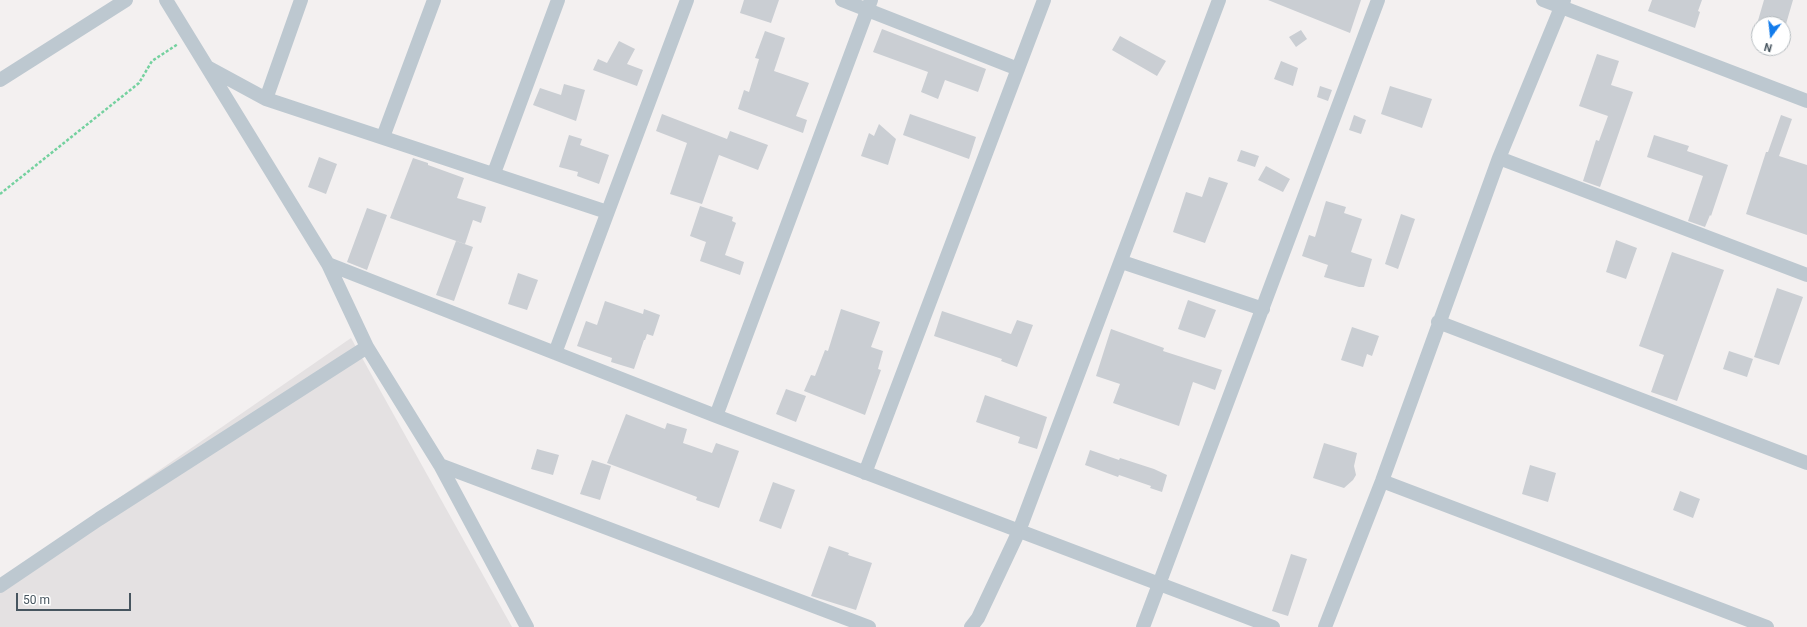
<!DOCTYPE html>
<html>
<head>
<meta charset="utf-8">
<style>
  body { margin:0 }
  #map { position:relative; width:1807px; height:627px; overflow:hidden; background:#f3f0f0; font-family:Roboto,sans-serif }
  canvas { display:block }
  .north { position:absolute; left:1751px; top:16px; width:40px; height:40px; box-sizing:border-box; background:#fff; border:1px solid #b5bbbf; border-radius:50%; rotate:195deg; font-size:11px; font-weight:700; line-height:16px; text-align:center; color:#47555f }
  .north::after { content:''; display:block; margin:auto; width:14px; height:18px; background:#127beb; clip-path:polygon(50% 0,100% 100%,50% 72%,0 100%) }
  .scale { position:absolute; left:16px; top:593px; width:115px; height:18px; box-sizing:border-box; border:2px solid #47555f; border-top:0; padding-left:5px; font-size:12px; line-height:14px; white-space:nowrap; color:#47555f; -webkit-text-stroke:3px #fff; paint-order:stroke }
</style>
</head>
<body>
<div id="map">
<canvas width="1807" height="627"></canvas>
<div class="north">N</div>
<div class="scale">50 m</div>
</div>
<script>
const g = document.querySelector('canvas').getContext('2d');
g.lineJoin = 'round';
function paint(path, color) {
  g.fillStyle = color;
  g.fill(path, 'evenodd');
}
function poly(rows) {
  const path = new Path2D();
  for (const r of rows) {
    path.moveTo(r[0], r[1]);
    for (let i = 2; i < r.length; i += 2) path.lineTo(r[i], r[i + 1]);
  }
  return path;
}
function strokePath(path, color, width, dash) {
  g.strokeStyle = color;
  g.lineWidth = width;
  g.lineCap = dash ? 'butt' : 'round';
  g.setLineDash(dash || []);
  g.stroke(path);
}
paint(poly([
  [351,338,512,627,0,627,0,580]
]), '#e4e1e2');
paint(poly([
  [744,0,779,0,771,23,740,13],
  [1268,0,1361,0,1350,33],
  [1652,0,1702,0,1698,11,1700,12,1695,28,1648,11],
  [1764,0,1793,0,1786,24,1757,24],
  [882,29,986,69,978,92,945,80,938,99,921,92,928,72,873,52],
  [1301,30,1307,39,1296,47,1289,37],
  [765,31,785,38,774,71,809,83,796,116,807,120,803,133,738,109,744,90,749,92,759,59,755,58],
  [1120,36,1166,61,1157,76,1112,50],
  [619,41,635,49,627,64,643,70,637,86,593,70,598,59,607,63],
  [1597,54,1619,61,1611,85,1633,92,1600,187,1583,181,1596,140,1599,141,1608,116,1579,106],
  [1281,61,1298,68,1293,86,1274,79],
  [564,84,585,90,576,121,533,105,540,88,561,95],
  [1320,86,1332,90,1328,101,1317,97],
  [1390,86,1432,99,1422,128,1381,114],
  [662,114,727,139,730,131,768,145,758,170,719,155,702,204,670,194,687,143,656,131],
  [910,114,976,137,969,159,903,135],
  [1354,115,1366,120,1361,134,1349,130],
  [1781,115,1792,119,1779,156,1807,165,1807,235,1746,214,1766,152,1768,152],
  [879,124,896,139,888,165,861,156,869,133,874,136],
  [569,135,582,139,580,145,609,155,599,184,577,176,578,172,559,167],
  [1654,135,1689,146,1687,151,1728,165,1711,216,1710,215,1705,227,1688,221,1703,176,1647,157],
  [1241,150,1259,156,1255,167,1237,161],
  [319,157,337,164,326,194,308,187],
  [413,158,428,163,428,165,464,178,457,198,486,207,481,223,473,220,465,244,390,218],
  [1266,166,1290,179,1283,192,1258,180],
  [1209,177,1228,183,1205,243,1173,232,1186,192,1202,197],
  [1326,201,1346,207,1344,213,1362,219,1351,252,1372,259,1364,287,1359,287,1324,277,1328,265,1302,256,1309,235,1315,237],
  [700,206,733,217,732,221,736,223,725,255,744,262,740,275,700,261,706,242,690,236],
  [367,208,387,215,367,270,347,262],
  [1401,214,1415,219,1398,269,1385,264],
  [1616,240,1637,248,1626,279,1606,272],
  [456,241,473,247,454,301,436,295],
  [1672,252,1724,270,1677,401,1651,392,1664,355,1639,346],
  [518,273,538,280,527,310,508,304],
  [1777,288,1803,297,1779,365,1754,357],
  [1188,300,1216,310,1205,338,1178,329],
  [605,301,643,314,644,309,660,315,653,336,647,334,645,340,644,340,634,369,611,362,612,358,577,346,586,321,597,325],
  [841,309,880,322,871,347,883,351,878,369,881,370,865,415,804,391,811,375,815,376,825,350,828,351],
  [942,311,1011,334,1017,320,1033,325,1017,367,1001,361,1002,359,934,336],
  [1352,327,1379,336,1372,356,1367,354,1363,367,1341,360],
  [1111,329,1164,348,1163,351,1222,370,1215,390,1193,382,1179,426,1113,403,1120,384,1096,376],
  [1729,351,1753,359,1747,377,1723,369],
  [786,389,806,396,796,422,776,414],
  [985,395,1047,417,1037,449,1018,443,1020,437,976,422],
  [626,414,665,429,667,423,687,429,683,443,712,453,716,443,739,451,719,508,696,500,697,497,607,463],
  [1324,443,1357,453,1354,466,1356,475,1353,480,1344,488,1313,478],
  [537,449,559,455,553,475,531,469],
  [1090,450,1119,460,1120,458,1154,469,1167,475,1162,492,1150,488,1151,486,1119,475,1118,477,1085,465],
  [592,460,611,466,600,500,580,494],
  [1530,465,1556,473,1548,502,1522,494],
  [773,482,795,490,781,529,759,521],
  [1680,491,1700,499,1693,518,1673,510],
  [829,546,849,553,848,555,872,563,856,610,811,596],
  [1291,554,1307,559,1288,616,1272,611]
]), '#caced3');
strokePath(poly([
  [0,194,139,83,152,61,178,44]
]), '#74d19f', 2.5, [3, 2]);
strokePath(poly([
  [166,0,328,264,367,347,440,465,527,627],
  [842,0,1018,69],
  [1543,0,1807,101],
  [207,67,266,99,607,212],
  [0,80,126,0],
  [266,99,301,0],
  [383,137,434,0],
  [1499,158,1807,275],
  [494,173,558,0],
  [1122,262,1263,309],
  [328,264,716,416,1273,627],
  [1438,322,1807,463],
  [555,353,687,0],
  [716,416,871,0],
  [440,465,869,627],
  [865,473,1044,0],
  [1382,481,1767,627],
  [0,586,99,519,367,347],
  [971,627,978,618,1019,531,1219,0],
  [1143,627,1378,0],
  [1325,627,1382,481,1499,158,1564,0]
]), '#bdc8d0', 14);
</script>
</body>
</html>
